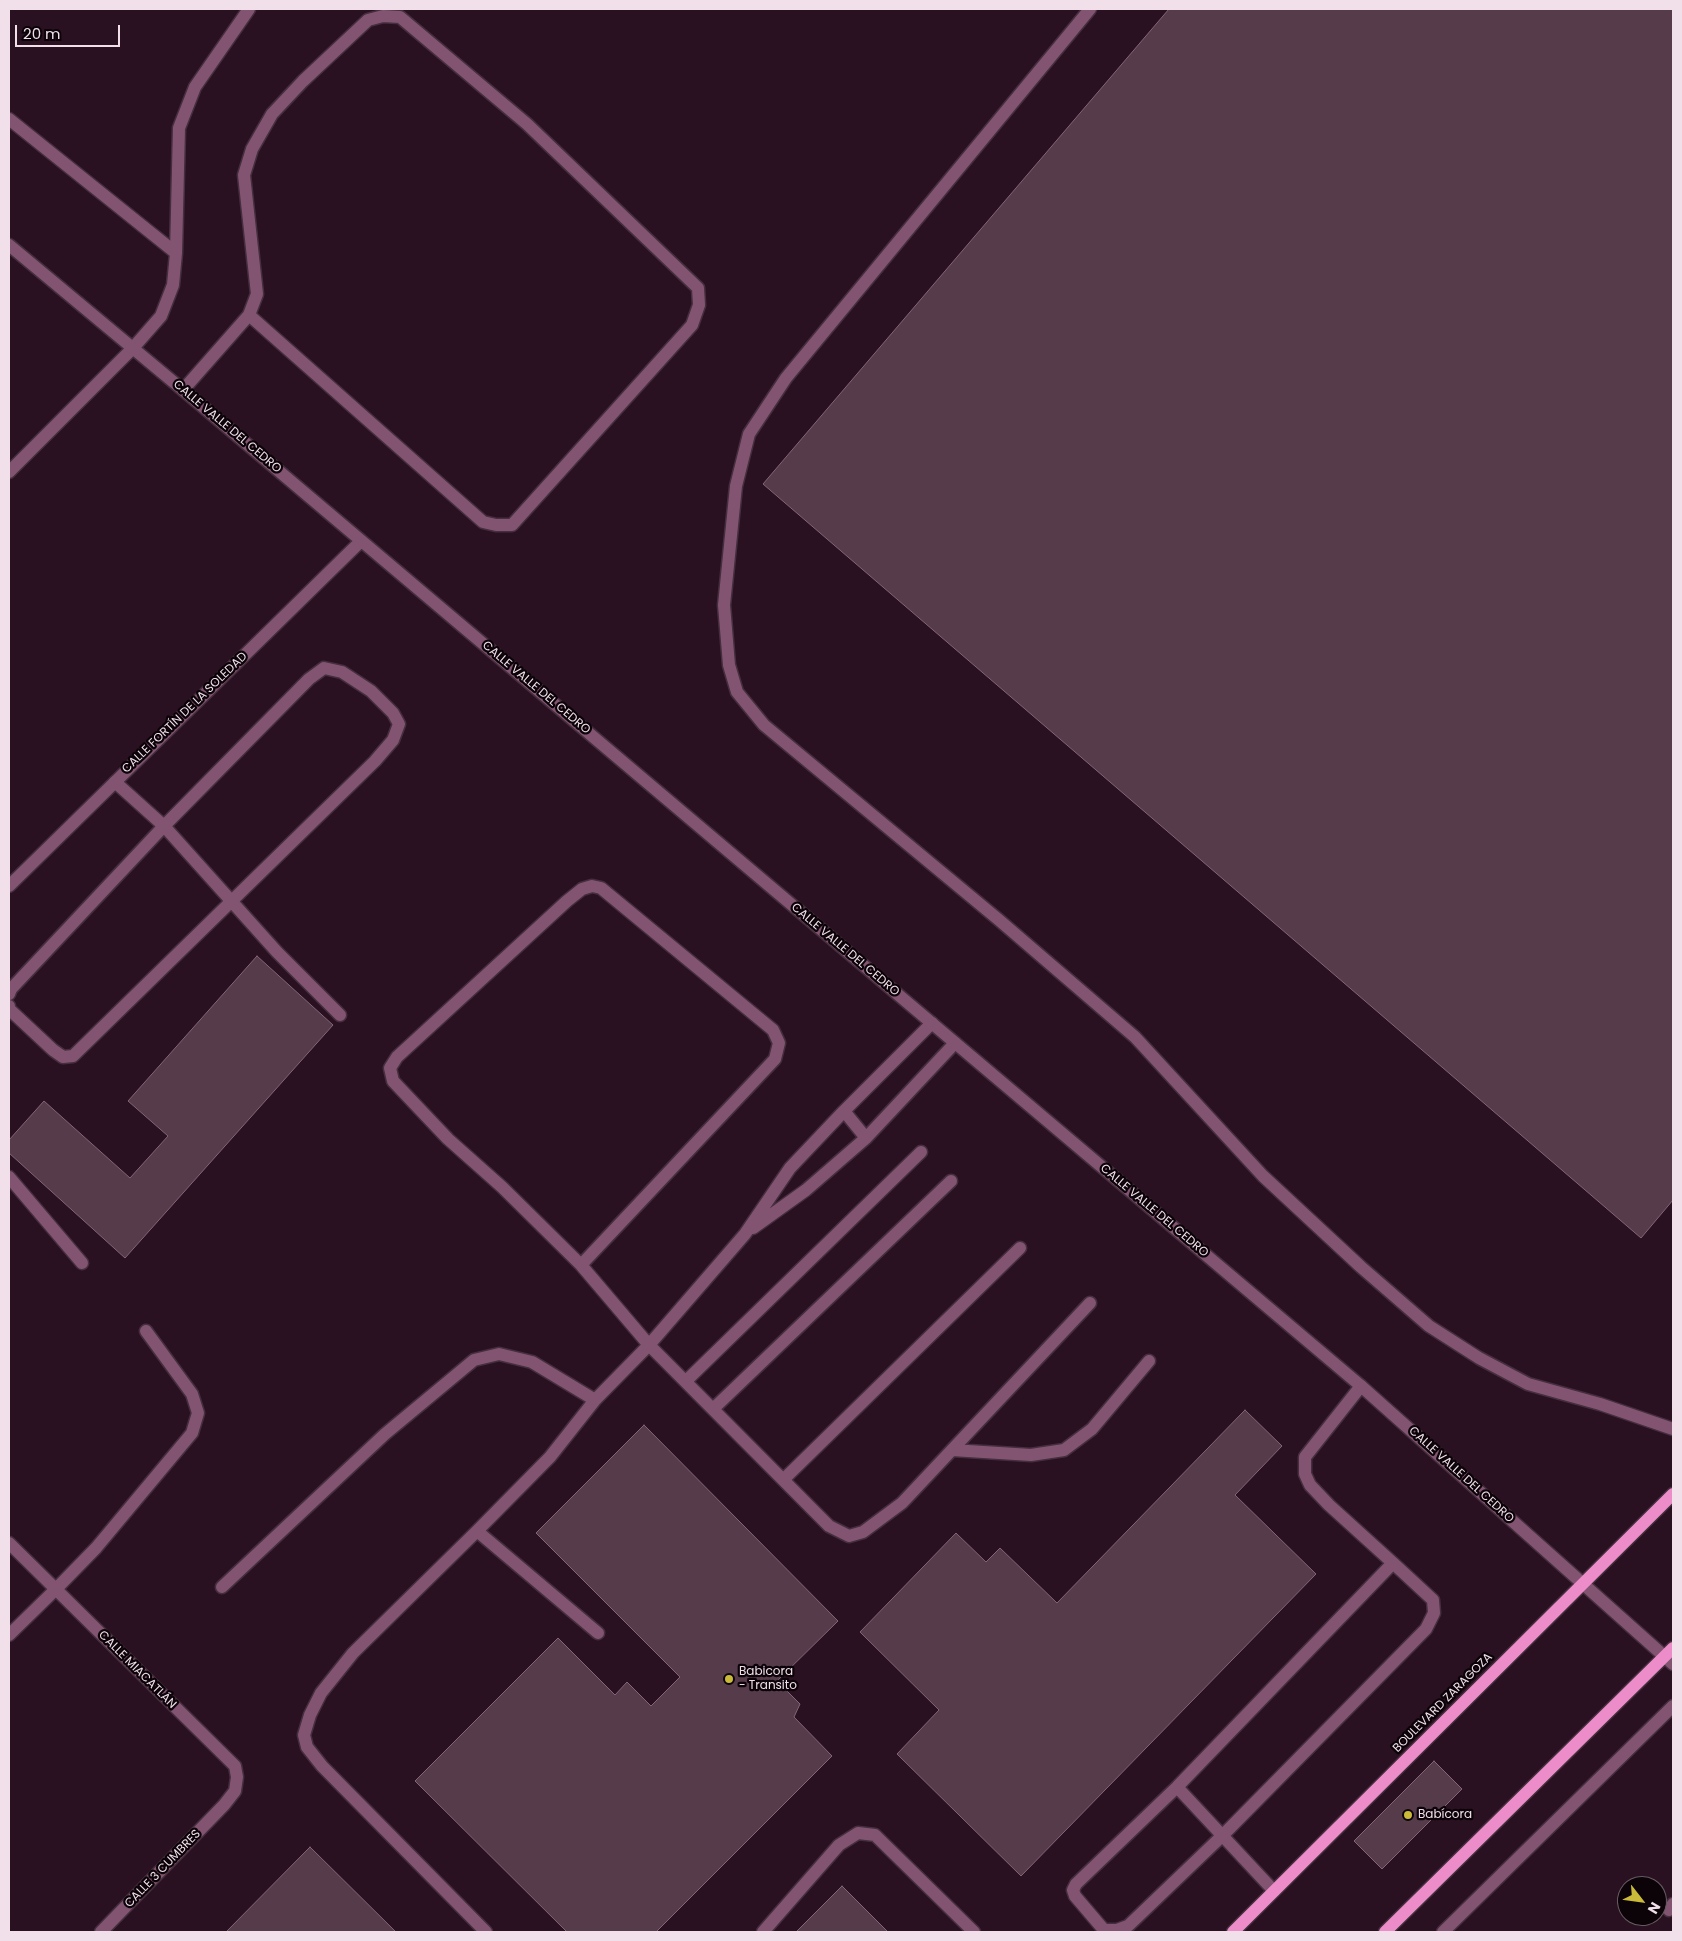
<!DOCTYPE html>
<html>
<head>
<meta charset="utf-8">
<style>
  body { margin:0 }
  #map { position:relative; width:1682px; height:1941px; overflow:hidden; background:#291121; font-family:Poppins,sans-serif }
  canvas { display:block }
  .frame { position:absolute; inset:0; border:10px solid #f1e0ea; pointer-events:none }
  .north { position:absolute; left:1617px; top:1876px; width:50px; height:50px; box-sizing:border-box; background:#0b0308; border:1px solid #675b62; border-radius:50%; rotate:120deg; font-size:14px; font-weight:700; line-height:20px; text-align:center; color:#f1e0ea }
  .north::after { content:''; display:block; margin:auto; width:18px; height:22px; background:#caba3a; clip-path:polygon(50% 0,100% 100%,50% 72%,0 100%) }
  .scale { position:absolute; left:15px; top:25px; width:105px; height:22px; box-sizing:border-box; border:2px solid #f1e0ea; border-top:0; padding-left:6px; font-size:15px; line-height:18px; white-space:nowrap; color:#f1e0ea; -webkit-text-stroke:4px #0b0308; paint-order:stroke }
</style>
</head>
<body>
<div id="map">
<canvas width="1682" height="1941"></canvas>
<div class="frame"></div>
<div class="north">N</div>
<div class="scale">20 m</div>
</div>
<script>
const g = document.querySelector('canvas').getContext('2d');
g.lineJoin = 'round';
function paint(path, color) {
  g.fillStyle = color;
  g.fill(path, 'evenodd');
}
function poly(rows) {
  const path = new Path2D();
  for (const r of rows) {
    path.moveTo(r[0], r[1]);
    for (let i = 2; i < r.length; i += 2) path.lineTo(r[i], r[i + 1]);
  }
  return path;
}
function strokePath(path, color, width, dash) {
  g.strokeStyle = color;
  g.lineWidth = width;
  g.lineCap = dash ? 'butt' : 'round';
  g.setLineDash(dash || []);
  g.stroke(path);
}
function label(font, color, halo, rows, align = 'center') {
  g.font = font + ' Poppins,sans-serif';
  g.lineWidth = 4.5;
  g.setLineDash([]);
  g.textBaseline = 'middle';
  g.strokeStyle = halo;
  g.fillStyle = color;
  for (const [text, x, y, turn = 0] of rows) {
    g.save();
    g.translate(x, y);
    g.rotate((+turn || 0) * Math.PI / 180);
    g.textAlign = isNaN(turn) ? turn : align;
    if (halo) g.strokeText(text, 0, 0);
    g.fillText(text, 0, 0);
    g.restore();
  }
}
const building = poly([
  [1169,9,1673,9,1673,1200,1641,1238,763,484,1169,9],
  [257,956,333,1025,125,1258,9,1153,9,1140,44,1101,130,1178,168,1136,128,1101,257,956],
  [1245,1410,1282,1446,1235,1495,1316,1574,1021,1876,897,1754,939,1710,860,1632,956,1533,986,1562,1000,1548,1057,1603,1245,1410],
  [644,1425,838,1621,777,1681,800,1704,794,1717,832,1756,656,1932,567,1932,415,1781,558,1638,615,1695,627,1682,651,1706,680,1677,536,1533,644,1425],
  [1434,1761,1462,1789,1382,1869,1354,1841,1434,1761],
  [310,1847,396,1932,226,1932,310,1847],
  [842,1886,888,1932,796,1932,842,1886]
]);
paint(building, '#563b4b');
strokePath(building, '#836577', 1);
const service = poly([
  [1090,9,786,378,749,434,736,486,724,605,729,665,737,692,764,725,999,920,1135,1037,1263,1176,1361,1267,1429,1326,1479,1358,1528,1384,1600,1404,1673,1429],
  [9,119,176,253],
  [133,348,161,316,173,285,176,253,179,128,195,87,249,9],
  [183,390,249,315,257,294,244,175,252,149,272,114,303,81,368,20,383,16,400,17,527,124,698,288,699,305,692,325,512,525,496,525,483,522,249,315],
  [115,782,164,826,277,952,340,1015],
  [9,994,11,989,164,826,309,679,324,668,342,672,371,691,393,713,399,724,393,740,375,761,73,1056,63,1057,53,1050,9,1009,9,1006],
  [932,1023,844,1111,790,1168,745,1234,649,1345,829,1526,849,1536,863,1532,902,1503,1090,1303],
  [844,1111,866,1138],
  [9,1177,82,1263],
  [753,1228,806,1190,866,1138,955,1043],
  [686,1381,921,1152],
  [1361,1386,1305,1457,1305,1474,1310,1485,1329,1505,1393,1563,1177,1787,1076,1884,1073,1890,1075,1896,1104,1930,1117,1930,1128,1926,1223,1835,1426,1629,1434,1613,1433,1600,1393,1563],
  [713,1409,951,1181],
  [952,1450,1031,1455,1064,1450,1092,1429,1149,1361],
  [784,1479,1020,1248],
  [477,1531,598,1633],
  [222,1587,385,1434,474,1360,499,1354,532,1362,595,1400],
  [55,1590,96,1548,192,1433,198,1413,192,1394,146,1331],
  [1177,1787,1274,1891],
  [486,1932,322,1766,307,1747,304,1735,310,1715,321,1693,353,1653,477,1531,550,1457,595,1400,649,1345,581,1265,502,1187,448,1139,393,1081,390,1068,397,1057,567,901,582,889,592,886,601,888,773,1030,779,1043,775,1059,581,1265],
  [763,1932,839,1845,858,1833,875,1835,974,1932]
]);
const minor = poly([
  [9,472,133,348],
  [9,1543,235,1766,237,1777,235,1791,224,1805,101,1932],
  [9,1635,55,1590],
  [1669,1910,1673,1904],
  [1443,1932,1673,1706]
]);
const tertiary = poly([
  [9,245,183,390,1361,1386,1673,1664],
  [9,886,361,541]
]);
const primary = poly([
  [1233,1932,1673,1494],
  [1385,1932,1673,1648]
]);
strokePath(service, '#452e3d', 15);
strokePath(minor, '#452e3d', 15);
strokePath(tertiary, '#452e3d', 15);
strokePath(primary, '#452e3d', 15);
strokePath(service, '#825471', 12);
strokePath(minor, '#825471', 12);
strokePath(tertiary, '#825471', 12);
strokePath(primary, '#ec8dca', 12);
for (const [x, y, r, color] of [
  [729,1679,5,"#caba3a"],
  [1408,1815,5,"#caba3a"]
]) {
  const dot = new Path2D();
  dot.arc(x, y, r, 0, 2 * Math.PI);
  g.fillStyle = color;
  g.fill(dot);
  strokePath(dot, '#0b0308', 2);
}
label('12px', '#f1e0ea', '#0b0308', [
  ["CALLE VALLE DEL CEDRO",227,427,40],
  ["CALLE VALLE DEL CEDRO",536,688,40],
  ["CALLE FORTÍN DE LA SOLEDAD",185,713,-44],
  ["CALLE VALLE DEL CEDRO",845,950,40],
  ["CALLE VALLE DEL CEDRO",1154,1211,40],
  ["CALLE VALLE DEL CEDRO",1461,1475,42],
  ["CALLE MIACATLÁN",137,1670,45],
  ["BOULEVARD ZARAGOZA",1443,1703,-45],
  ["CALLE 3 CUMBRES",163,1869,-46]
]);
label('12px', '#f1e0ea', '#0b0308', [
  ["Babicora",739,1672],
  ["- Transito",739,1686],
  ["Babícora",1418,1815]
], 'left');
</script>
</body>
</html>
